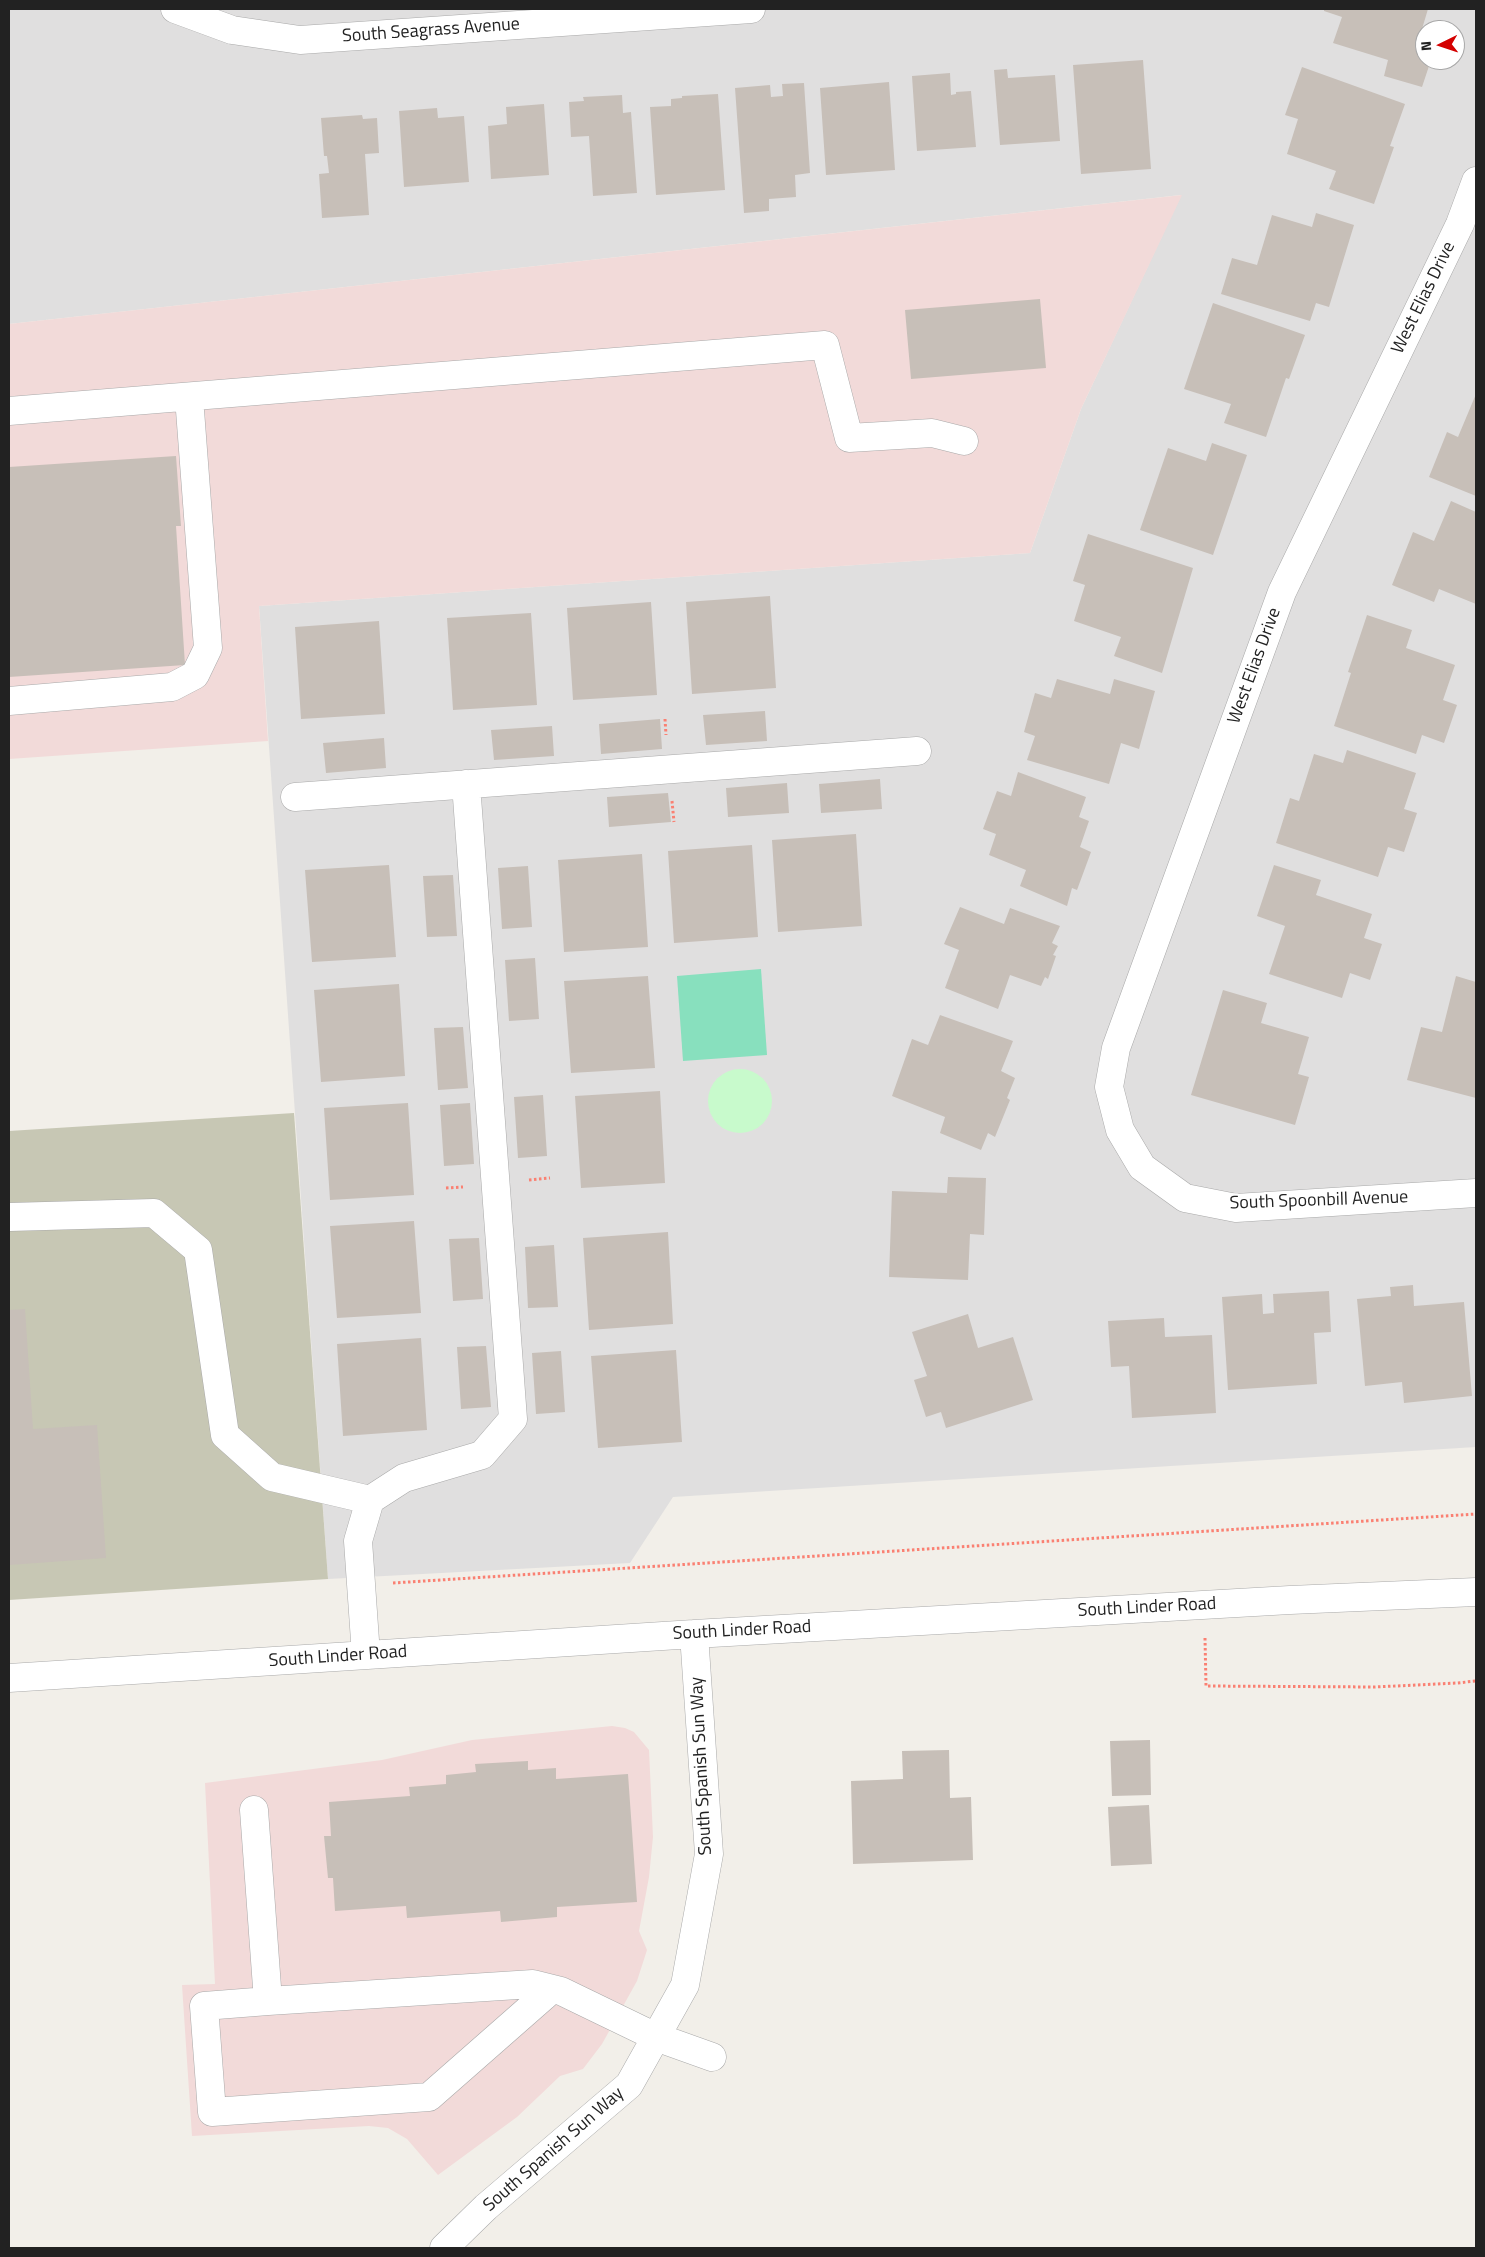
<!DOCTYPE html>
<html>
<head>
<meta charset="utf-8">
<style>
  body { margin:0 }
  #map { position:relative; width:1485px; height:2257px; overflow:hidden; background:#f2efe9; font-family:"Titillium Web",sans-serif }
  canvas { display:block }
  .frame { position:absolute; inset:0; border:10px solid #222; pointer-events:none }
  .north { position:absolute; left:1415px; top:20px; width:50px; height:50px; box-sizing:border-box; background:#fff; border:1px solid #a7a7a7; border-radius:50%; rotate:266deg; font-size:14px; font-weight:700; line-height:20px; text-align:center; color:#222 }
  .north::after { content:''; display:block; margin:auto; width:18px; height:22px; background:#d40000; clip-path:polygon(50% 0,100% 100%,50% 72%,0 100%) }
</style>
</head>
<body>
<div id="map">
<canvas width="1485" height="2257"></canvas>
<div class="frame"></div>
<div class="north">N</div>
</div>
<script>
const g = document.querySelector('canvas').getContext('2d');
g.lineJoin = 'round';
function paint(path, color) {
  g.fillStyle = color;
  g.fill(path, 'evenodd');
}
function poly(rows) {
  const path = new Path2D();
  for (const r of rows) {
    if (r.length === 3) {
      path.moveTo(r[0] + r[2], r[1]);
      path.arc(r[0], r[1], r[2], 0, 2 * Math.PI);
      continue;
    }
    path.moveTo(r[0], r[1]);
    for (let i = 2; i < r.length; i += 2) path.lineTo(r[i], r[i + 1]);
  }
  return path;
}
function strokePath(path, color, width, dash) {
  g.strokeStyle = color;
  g.lineWidth = width;
  g.lineCap = dash ? 'butt' : 'round';
  g.setLineDash(dash || []);
  g.stroke(path);
}
function label(font, color, halo, rows, align = 'center') {
  g.font = font + ' "Titillium Web",sans-serif';
  g.lineWidth = 4.5;
  g.setLineDash([]);
  g.textBaseline = 'middle';
  g.strokeStyle = halo;
  g.fillStyle = color;
  for (const [text, x, y, turn = 0] of rows) {
    g.save();
    g.translate(x, y);
    g.rotate((+turn || 0) * Math.PI / 180);
    g.textAlign = isNaN(turn) ? turn : align;
    if (halo) g.strokeText(text, 0, 0);
    g.fillText(text, 0, 0);
    g.restore();
  }
}
paint(poly([
  [9,9,1476,9,1476,1447,673,1497,630,1563,328,1579,259,606,1030,553,1081,409,1181,195,9,324],
  [1425,30,1455,30,1455,60,1425,60]
]), '#e0dfdf');
paint(poly([
  [1182,195,1081,409,1030,553,259,606,268,741,9,759,9,324],
  [612,1726,625,1728,634,1732,649,1750,653,1837,649,1877,639,1931,647,1950,637,1981,602,2044,583,2069,560,2076,517,2117,438,2175,407,2139,388,2128,369,2126,192,2136,182,1985,215,1984,205,1783,382,1760,472,1740]
]), '#f2dad9');
paint(poly([
  [294,1113,328,1579,9,1600,9,1131]
]), '#c7c7b4');
paint(poly([
  [740,1101,32]
]), '#c8facc');
paint(poly([
  [761,969,767,1055,683,1061,677,976]
]), '#88e0be');
paint(poly([
  [1324,9,1428,9,1422,29,1425,30,1425,60,1431,60,1422,87,1384,76,1388,60,1333,43,1342,17,1324,11],
  [1143,60,1151,169,1081,174,1073,65],
  [1302,67,1405,104,1390,146,1394,147,1374,204,1329,189,1336,171,1287,154,1298,119,1285,115],
  [1007,69,1008,78,1055,75,1060,141,1000,145,994,70],
  [950,73,951,95,956,94,956,92,971,91,976,147,917,151,912,76],
  [889,82,895,170,826,175,820,88],
  [804,83,810,173,795,175,796,197,769,199,769,211,744,213,735,88,770,85,771,97,783,96,782,84],
  [718,94,725,190,656,195,650,107,671,106,671,99,682,98,682,96],
  [622,95,623,113,631,112,637,193,593,196,589,136,571,137,569,102,584,101,583,97],
  [544,104,549,175,491,179,488,126,507,124,506,107],
  [437,108,438,118,464,116,469,182,404,187,399,111],
  [362,115,363,119,377,118,379,153,365,154,369,215,322,218,319,174,329,173,327,156,324,156,321,118],
  [1316,213,1354,225,1329,307,1316,303,1310,321,1221,294,1232,258,1257,265,1272,215,1312,227],
  [1040,299,1046,368,911,379,905,310],
  [1213,303,1305,335,1289,379,1286,378,1266,437,1224,423,1231,404,1184,389],
  [1476,394,1476,496,1429,477,1447,432,1458,437],
  [1212,443,1247,455,1213,555,1140,530,1168,448,1206,461],
  [176,456,181,526,176,526,185,665,9,677,9,467],
  [1451,501,1476,512,1476,604,1439,589,1434,602,1392,585,1413,532,1434,541],
  [1088,534,1193,568,1162,673,1114,656,1121,637,1074,621,1085,585,1073,581],
  [770,596,776,688,692,694,686,602],
  [651,602,657,695,573,700,567,608],
  [531,613,537,705,453,710,447,618],
  [1367,615,1412,630,1406,648,1455,665,1443,700,1457,705,1444,743,1422,735,1416,754,1334,726,1351,673,1348,672],
  [379,621,385,714,301,719,295,627],
  [1057,679,1110,694,1114,679,1155,691,1139,749,1121,743,1109,784,1027,760,1035,736,1024,732,1035,693,1051,698],
  [765,711,767,741,706,745,703,715],
  [660,719,662,749,601,754,599,724],
  [552,726,554,756,494,760,491,730],
  [384,738,386,768,326,773,323,743],
  [1347,750,1416,773,1404,809,1417,813,1404,852,1388,847,1378,877,1276,843,1290,798,1299,801,1314,754,1343,763],
  [1018,772,1086,797,1079,817,1089,821,1080,847,1091,852,1077,890,1072,888,1067,906,1020,886,1026,870,989,855,996,834,983,829,997,791,1011,796],
  [880,779,882,809,821,813,819,784],
  [787,783,789,813,728,817,726,788],
  [668,793,671,822,609,827,607,797],
  [856,834,862,926,778,932,772,840],
  [752,845,758,937,674,943,668,851],
  [642,854,648,947,564,952,558,860],
  [389,865,396,957,312,962,305,870],
  [1274,865,1321,880,1316,895,1372,914,1364,938,1382,944,1370,980,1350,973,1342,998,1269,974,1285,926,1257,916],
  [528,866,532,927,502,929,498,868],
  [453,875,457,936,427,937,423,876],
  [960,907,1004,924,1010,908,1060,926,1052,943,1058,946,1053,955,1056,956,1048,979,1045,977,1041,986,1010,975,998,1009,945,988,959,950,944,944],
  [535,958,539,1019,509,1021,505,960],
  [648,976,655,1068,571,1073,564,981],
  [1456,976,1476,982,1476,1098,1407,1080,1421,1027,1442,1032],
  [399,984,405,1076,321,1082,314,990],
  [1223,990,1267,1003,1261,1023,1309,1037,1298,1074,1309,1077,1295,1125,1191,1095],
  [940,1015,1013,1041,1001,1071,1015,1078,1007,1098,1010,1100,995,1137,988,1133,981,1150,940,1133,945,1117,892,1096,912,1039,928,1045],
  [463,1027,468,1088,438,1090,434,1028],
  [660,1091,665,1183,581,1188,575,1096],
  [543,1095,547,1156,518,1158,514,1097],
  [408,1103,414,1195,330,1200,324,1108],
  [470,1103,474,1164,444,1166,440,1105],
  [948,1177,986,1178,984,1235,970,1234,968,1280,889,1277,892,1191,947,1193],
  [414,1221,421,1313,337,1318,330,1226],
  [668,1232,673,1324,589,1330,583,1238],
  [479,1238,483,1299,453,1301,449,1239],
  [554,1245,558,1307,528,1308,525,1247],
  [1413,1285,1414,1306,1464,1302,1472,1396,1404,1403,1402,1382,1365,1386,1357,1299,1391,1296,1390,1287],
  [1329,1291,1331,1332,1314,1333,1317,1384,1228,1390,1222,1297,1262,1294,1263,1314,1274,1313,1273,1294],
  [25,1309,33,1429,97,1425,106,1558,9,1565,9,1310],
  [968,1314,978,1348,1013,1337,1033,1400,946,1428,941,1412,926,1417,914,1380,927,1376,912,1332],
  [1164,1318,1165,1337,1212,1335,1216,1413,1132,1418,1129,1366,1111,1367,1108,1321],
  [421,1338,427,1430,343,1436,337,1344],
  [486,1346,491,1407,461,1409,457,1347],
  [676,1350,682,1442,598,1448,591,1356],
  [561,1351,565,1412,536,1414,532,1353],
  [1150,1740,1151,1795,1112,1796,1110,1741],
  [949,1750,950,1798,971,1797,973,1860,853,1864,851,1781,903,1779,902,1751],
  [528,1761,528,1770,556,1768,556,1779,628,1774,637,1902,557,1907,557,1917,501,1922,500,1911,407,1918,406,1906,335,1911,333,1878,328,1878,324,1836,331,1836,329,1802,410,1796,409,1787,446,1784,446,1775,476,1772,475,1764],
  [1149,1805,1152,1864,1111,1866,1108,1807]
]), '#c7bfb8');
const minor = poly([
  [175,9,232,30,300,40,751,9],
  [1476,181,1460,224,1282,592,1116,1048,1109,1087,1120,1130,1142,1167,1185,1198,1236,1208,1476,1193],
  [9,411,825,345,849,438,932,433,964,441],
  [9,701,172,687,195,675,208,648,189,397],
  [295,797,917,751],
  [9,1217,154,1213,198,1250,225,1435,272,1477,370,1500],
  [366,1655,358,1541,370,1500,404,1478,482,1455,513,1419,466,784],
  [9,1678,694,1634,1290,1600,1476,1592],
  [254,1810,268,2001,533,1984,561,1991,656,2037,712,2057],
  [268,2001,204,2006,212,2112,429,2097,552,1989],
  [444,2248,486,2207,629,2085,685,1985,709,1854,694,1634]
]);
strokePath(minor, '#a9a9a9', 29);
strokePath(poly([
  [665,719,666,735],
  [672,801,674,822],
  [529,1180,550,1178],
  [446,1188,463,1187],
  [393,1583,1476,1514],
  [1205,1638,1206,1686,1375,1687,1457,1683,1476,1681]
]), '#fa8072', 3, [2.5, 2.5]);
strokePath(minor, '#fff', 28);
label('18px', '#222', '#fff', [
  ["South Seagrass Avenue",431,31,-4],
  ["West Elias Drive",1424,298,-64],
  ["West Elias Drive",1255,666,-70],
  ["South Spoonbill Avenue",1319,1201,-2],
  ["South Linder Road",1147,1608,-3],
  ["South Linder Road",742,1631,-3],
  ["South Linder Road",338,1657,-4],
  ["South Spanish Sun Way",702,1766,-93],
  ["South Spanish Sun Way",554,2150,-41]
]);
</script>
</body>
</html>
